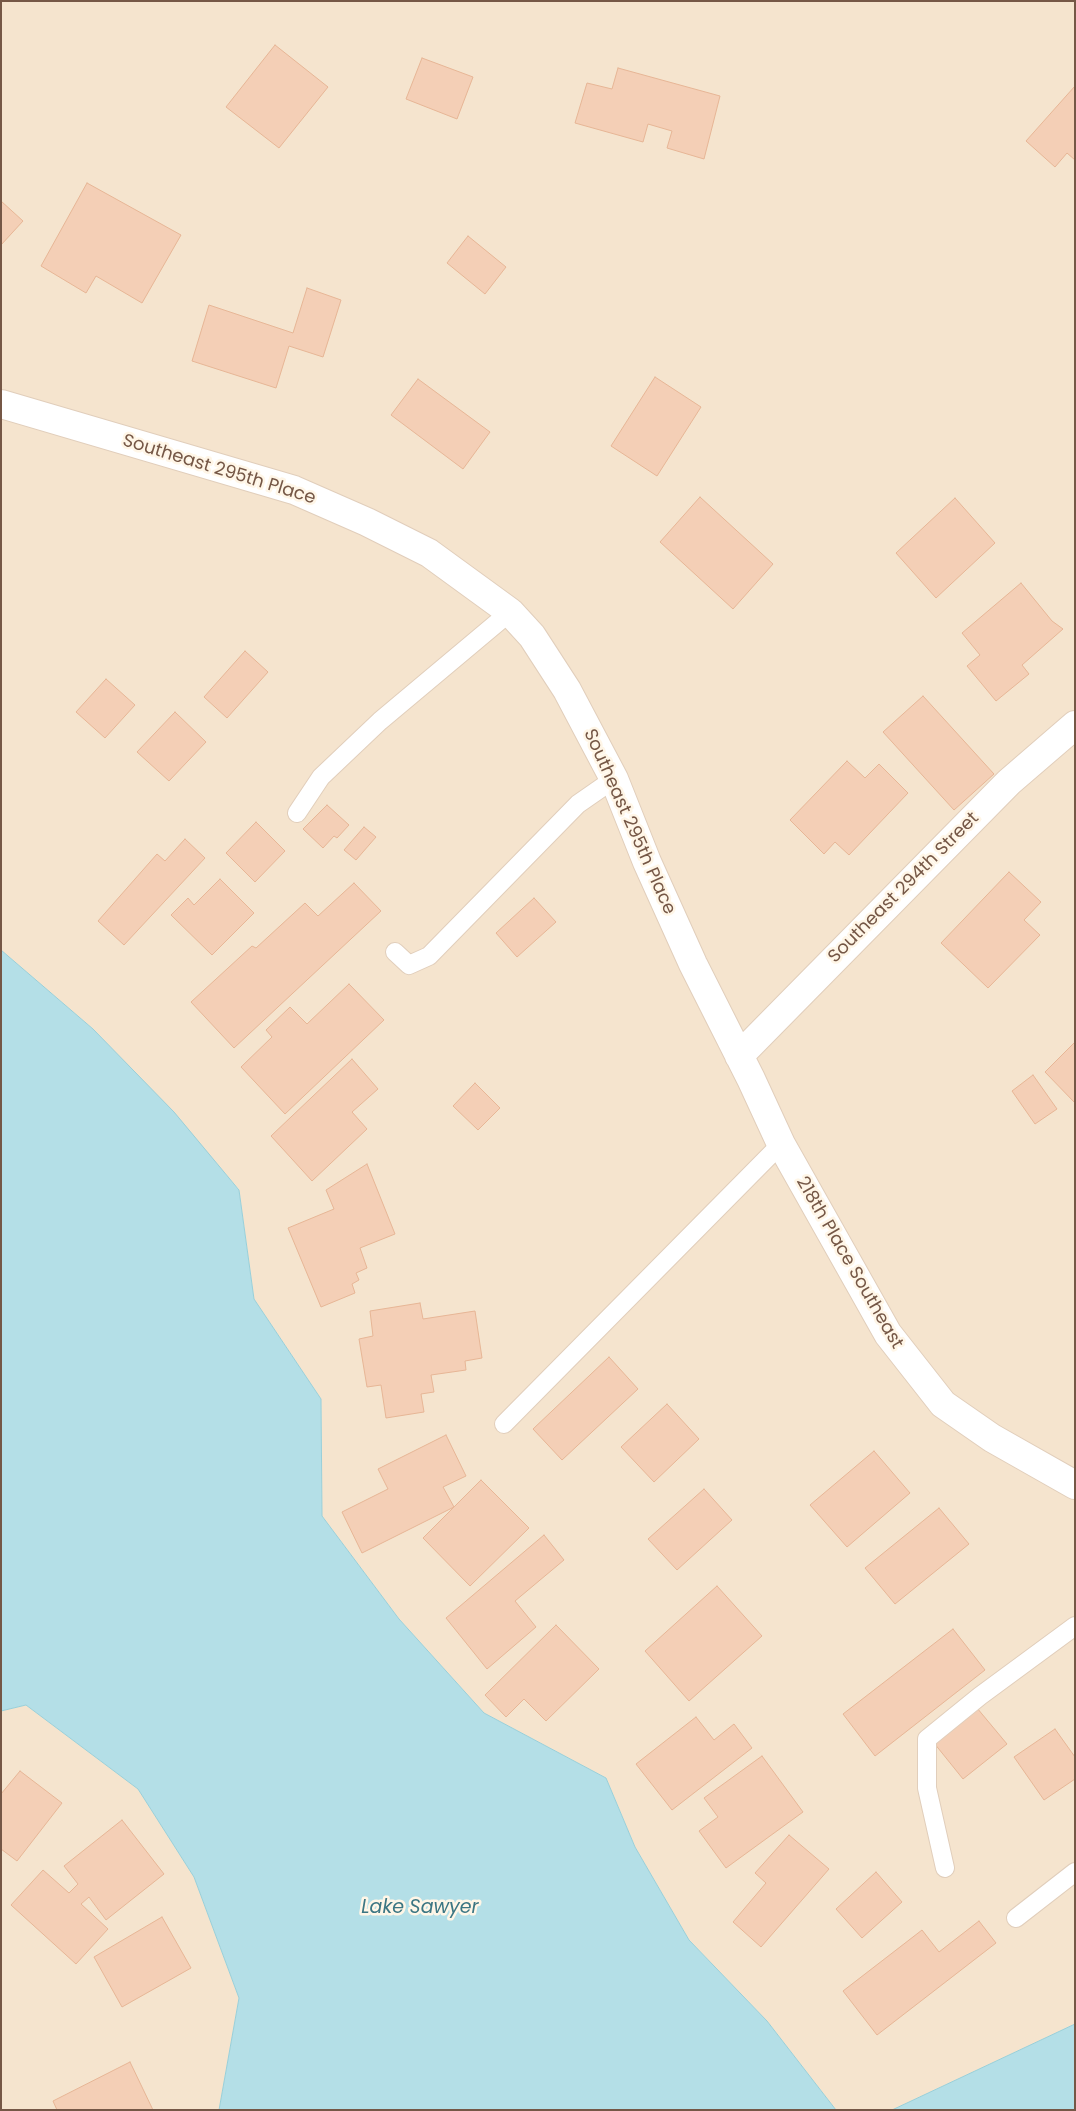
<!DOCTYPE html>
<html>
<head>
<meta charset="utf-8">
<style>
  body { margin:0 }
  #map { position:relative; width:1076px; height:2111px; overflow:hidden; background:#fdf2e0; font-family:Poppins,sans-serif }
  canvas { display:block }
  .frame { position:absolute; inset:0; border:2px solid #755746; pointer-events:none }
</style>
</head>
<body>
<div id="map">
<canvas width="1076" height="2111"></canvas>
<div class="frame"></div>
</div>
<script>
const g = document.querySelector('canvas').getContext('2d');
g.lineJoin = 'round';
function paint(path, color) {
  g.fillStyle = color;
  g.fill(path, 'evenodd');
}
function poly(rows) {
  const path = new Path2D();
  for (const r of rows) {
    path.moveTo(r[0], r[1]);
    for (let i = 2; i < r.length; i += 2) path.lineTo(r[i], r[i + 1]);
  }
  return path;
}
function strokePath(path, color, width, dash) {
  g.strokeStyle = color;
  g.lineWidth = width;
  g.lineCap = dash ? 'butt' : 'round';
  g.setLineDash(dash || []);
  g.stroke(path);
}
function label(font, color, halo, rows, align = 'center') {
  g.font = font + ' Poppins,sans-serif';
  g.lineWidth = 5;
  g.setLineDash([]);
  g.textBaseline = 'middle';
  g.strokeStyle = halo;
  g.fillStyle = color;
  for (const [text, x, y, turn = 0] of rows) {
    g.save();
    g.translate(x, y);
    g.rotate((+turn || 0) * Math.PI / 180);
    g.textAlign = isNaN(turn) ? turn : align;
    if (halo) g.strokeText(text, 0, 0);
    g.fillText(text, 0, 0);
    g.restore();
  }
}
paint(poly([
  [1,1,1075,1,1075,2024,892,2110,836,2110,767,2021,689,1940,635,1847,606,1778,484,1713,399,1619,322,1516,321,1399,254,1299,239,1189,93,1029,1,950],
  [26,1705,138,1789,194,1877,239,1998,219,2110,1,2110,1,1711]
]), '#f5e4ce');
const water = poly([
  [1,950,93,1029,174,1112,239,1190,254,1299,321,1399,322,1516,399,1619,484,1713,606,1778,635,1847,689,1940,767,2021,836,2110,219,2110,239,1998,194,1877,138,1789,26,1705,1,1711,1,950],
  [1075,2024,1075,2110,892,2110,1075,2024]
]);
paint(water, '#b4dfe7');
strokePath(water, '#99cfd9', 1);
const building = poly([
  [275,45,328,87,279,148,226,107,275,45],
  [422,58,473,77,457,119,406,99,422,58],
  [618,68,720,96,704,159,667,148,672,131,648,124,643,142,575,123,587,83,612,89,618,68],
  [1075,86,1075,160,1067,153,1055,167,1026,141,1075,86],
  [87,183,181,235,142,303,96,276,86,293,41,266,87,183],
  [1,201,23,221,1,245,1,201],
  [468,236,506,267,485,294,447,263,468,236],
  [307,288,341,300,323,357,289,346,276,388,192,361,209,305,293,333,307,288],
  [655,377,701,407,657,476,611,446,655,377],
  [418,379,490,432,463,469,391,415,418,379],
  [700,497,773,564,733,609,660,542,700,497],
  [955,498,995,543,936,598,896,553,955,498],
  [1021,583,1052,621,1063,629,1022,665,1029,674,996,701,967,666,980,655,962,633,1021,583],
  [245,651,268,672,227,718,204,697,245,651],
  [106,679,135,705,105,738,76,712,106,679],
  [923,696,994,774,954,810,883,732,923,696],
  [175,712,206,742,169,781,137,752,175,712],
  [847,761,865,778,879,764,908,793,849,855,835,842,824,854,790,820,847,761],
  [327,805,349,825,337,838,334,836,323,848,303,829,327,805],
  [256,822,285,851,255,882,226,853,256,822],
  [364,827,376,837,356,860,344,850,364,827],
  [185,839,205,858,124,945,98,921,157,854,165,861,185,839],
  [1009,872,1041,902,1024,920,1040,935,988,988,941,943,1009,872],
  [220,879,254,913,212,955,171,915,188,898,194,905,220,879],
  [354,883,381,911,234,1048,191,1002,252,946,256,948,305,903,318,916,354,883],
  [534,898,556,922,517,957,496,933,534,898],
  [349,984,384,1020,285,1114,241,1067,272,1037,266,1030,290,1007,307,1024,349,984],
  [1075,1042,1075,1103,1045,1072,1075,1042],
  [352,1059,378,1089,352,1112,367,1129,312,1181,271,1136,352,1059],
  [1033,1075,1057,1109,1035,1124,1012,1091,1033,1075],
  [475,1083,500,1108,478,1130,453,1106,475,1083],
  [367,1164,395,1234,360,1248,367,1268,356,1273,359,1280,352,1284,355,1293,321,1307,288,1228,334,1209,326,1190,367,1164],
  [420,1303,423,1319,475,1311,482,1358,465,1361,466,1370,431,1375,434,1392,421,1394,424,1412,386,1418,381,1385,367,1387,359,1339,373,1336,370,1311,420,1303],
  [609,1357,638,1389,562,1460,533,1429,609,1357],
  [667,1404,699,1439,654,1482,621,1447,667,1404],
  [446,1435,466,1476,443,1487,454,1507,362,1553,342,1512,388,1489,378,1469,446,1435],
  [874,1451,910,1493,847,1547,810,1505,874,1451],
  [481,1480,529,1528,470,1586,423,1538,481,1480],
  [704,1489,732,1520,677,1570,648,1539,704,1489],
  [939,1508,969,1544,895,1604,865,1568,939,1508],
  [544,1535,564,1560,515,1601,536,1627,487,1669,446,1618,544,1535],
  [717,1586,762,1636,689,1701,645,1651,717,1586],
  [556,1625,599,1669,546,1721,524,1699,506,1717,485,1695,556,1625],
  [953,1629,985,1670,875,1756,843,1714,953,1629],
  [977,1708,1007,1744,963,1779,934,1743,977,1708],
  [696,1717,714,1740,734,1724,752,1748,672,1810,636,1764,696,1717],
  [1055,1729,1075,1757,1075,1779,1044,1800,1014,1757,1055,1729],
  [762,1756,803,1812,726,1868,699,1831,718,1817,704,1798,762,1756],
  [20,1771,62,1803,17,1861,1,1849,1,1794,20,1771],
  [122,1820,164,1874,106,1920,89,1897,81,1904,108,1929,76,1964,11,1905,43,1870,69,1893,78,1884,64,1866,122,1820],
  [789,1835,829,1869,761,1947,733,1922,766,1883,755,1873,789,1835],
  [876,1872,902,1902,862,1938,836,1909,876,1872],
  [162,1917,191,1968,122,2007,94,1957,162,1917],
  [979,1921,996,1943,877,2035,843,1991,922,1930,939,1952,979,1921],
  [130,2062,153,2110,57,2110,53,2101,130,2062]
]);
paint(building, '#f4cfb6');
strokePath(building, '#e7b696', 1);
const service = poly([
  [297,813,321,777,380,721,510,612],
  [395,952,409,965,429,956,578,804,614,779],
  [504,1424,781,1144],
  [945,1868,927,1788,927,1739,980,1696,1075,1626],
  [1016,1918,1075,1872]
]);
const minor = poly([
  [1,404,294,490,367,522,429,553,510,612,532,636,567,690,614,779,647,862,693,964,751,1079,781,1144,888,1334,943,1404,992,1438,1075,1485],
  [739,1056,1009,782,1075,725]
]);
strokePath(service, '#e1cebb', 20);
strokePath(minor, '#e1cebb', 30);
strokePath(service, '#fff', 18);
strokePath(minor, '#fff', 28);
label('18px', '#755746', '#fff6e7', [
  ["Southeast 295th Place",219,470,17],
  ["Southeast 295th Place",629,822,66],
  ["Southeast 294th Street",904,888,-45],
  ["218th Place Southeast",849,1263,60]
]);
label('italic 19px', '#3c7683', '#fff6e7', [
  ["Lake Sawyer",420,1908]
]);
</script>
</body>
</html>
